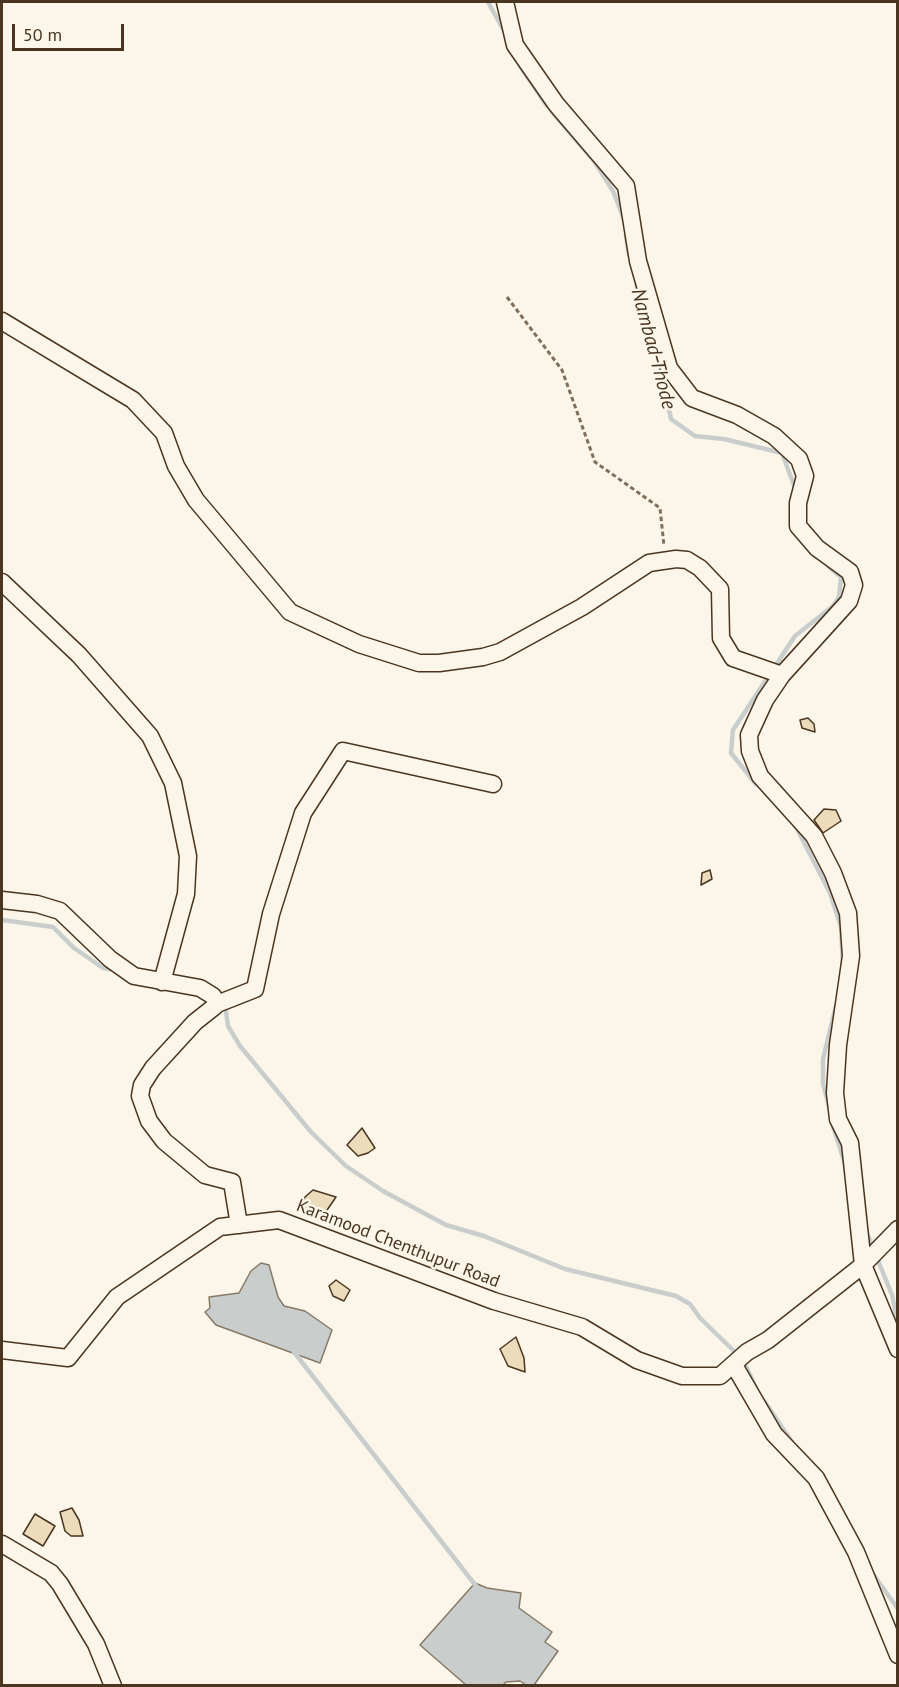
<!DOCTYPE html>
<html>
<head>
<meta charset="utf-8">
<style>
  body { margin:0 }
  #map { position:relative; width:899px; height:1687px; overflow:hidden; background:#fbf6e9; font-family:"PT Sans",sans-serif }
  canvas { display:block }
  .frame { position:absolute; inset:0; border:3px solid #4a3520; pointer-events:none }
  .scale { position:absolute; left:12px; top:24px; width:112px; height:27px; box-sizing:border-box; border:3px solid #4a3520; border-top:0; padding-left:8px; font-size:18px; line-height:21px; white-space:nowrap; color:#4a3520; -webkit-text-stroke:4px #fbf6e9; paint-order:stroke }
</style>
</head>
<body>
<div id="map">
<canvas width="899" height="1687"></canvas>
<div class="frame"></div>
<div class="scale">50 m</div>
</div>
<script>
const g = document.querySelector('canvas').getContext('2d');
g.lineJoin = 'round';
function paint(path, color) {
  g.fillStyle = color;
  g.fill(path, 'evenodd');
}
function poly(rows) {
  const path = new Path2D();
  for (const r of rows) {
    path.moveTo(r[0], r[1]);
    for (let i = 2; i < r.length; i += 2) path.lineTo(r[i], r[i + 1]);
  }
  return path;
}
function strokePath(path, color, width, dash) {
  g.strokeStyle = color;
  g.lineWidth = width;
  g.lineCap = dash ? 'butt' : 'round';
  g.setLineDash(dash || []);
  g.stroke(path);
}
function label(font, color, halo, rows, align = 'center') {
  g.font = font + ' "PT Sans",sans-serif';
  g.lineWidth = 4.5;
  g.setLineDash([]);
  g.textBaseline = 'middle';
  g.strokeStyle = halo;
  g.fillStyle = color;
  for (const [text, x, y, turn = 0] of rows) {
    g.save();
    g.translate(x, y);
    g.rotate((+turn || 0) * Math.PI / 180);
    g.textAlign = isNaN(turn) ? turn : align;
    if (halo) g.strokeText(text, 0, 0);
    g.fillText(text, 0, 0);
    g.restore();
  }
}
const water = poly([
  [261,1263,269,1265,278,1297,284,1306,305,1311,332,1330,320,1363,216,1325,205,1312,210,1308,209,1297,239,1293,251,1271,261,1263],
  [475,1583,487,1588,521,1593,519,1608,552,1632,545,1642,558,1651,534,1685,526,1685,520,1681,506,1682,503,1685,466,1685,420,1645,475,1583]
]);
paint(water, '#c9cecd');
strokePath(water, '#887966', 1.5);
strokePath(poly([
  [488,2,504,31],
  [520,66,547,106],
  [552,112,594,161,613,191,625,222],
  [626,236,629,255],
  [636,280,640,309,650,329],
  [658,357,671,419,695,436,724,439,782,453,795,488],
  [756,784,731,753,733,730,795,636,833,606,839,597,841,577,829,567],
  [796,827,830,893,841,927,843,965],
  [2,920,53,927,74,948,103,968,115,970],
  [225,1004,228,1026,240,1046,311,1132,346,1166,383,1191,446,1225,484,1236,565,1269,676,1296,690,1304,700,1318,737,1354],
  [829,1106,823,1084,823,1059,836,1006],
  [833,1126,846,1167],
  [867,1233,874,1250],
  [877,1258,892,1295,898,1323],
  [294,1352,476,1586],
  [743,1360,756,1388],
  [765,1402,792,1442],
  [873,1574,898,1609]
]), '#c9cecd', 4.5);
const building = poly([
  [808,718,814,724,815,732,802,728,800,720,808,718],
  [824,809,836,810,841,821,823,833,814,820,824,809],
  [710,870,712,879,701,885,702,873,710,870],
  [362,1128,375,1148,368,1153,358,1156,347,1145,362,1128],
  [313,1190,336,1197,323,1216,314,1216,301,1208,305,1197,313,1190],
  [336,1280,350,1290,344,1301,333,1296,329,1286,336,1280],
  [516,1337,524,1358,525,1372,508,1366,500,1349,516,1337],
  [72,1508,79,1520,83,1536,71,1536,65,1531,60,1512,72,1508],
  [35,1514,55,1526,43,1546,23,1534,35,1514]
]);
paint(building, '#ecdcbc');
strokePath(building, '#4a3520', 1.5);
const minor = poly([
  [505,2,515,45,556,104,626,186,638,261,669,368,692,398,737,415,774,436,799,459,805,476,798,503,798,526,817,548,850,572,854,585,849,601,782,675,765,700,749,735,750,751,760,776,814,836,833,873,848,913,851,956,838,1045,835,1093,838,1119,850,1143,863,1265,898,1349],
  [2,321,133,400,164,433,176,466,196,500,290,612,359,644,419,663,439,663,483,657,500,652,582,607,649,563,676,559,687,560,700,568,720,589,721,638,733,658,782,675],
  [2,582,79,655,150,736,173,783,188,856,186,894,162,982],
  [2,900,37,904,60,911,110,959,134,976,200,988,213,996,217,1004,214,1007,195,1022,153,1068,142,1085,140,1096,149,1121,164,1141,205,1175,232,1182,239,1225],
  [217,1004,255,989,271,914,303,813,343,751,493,784],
  [2,1350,68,1358,117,1297,220,1227,279,1220,494,1301,582,1327,637,1360,682,1376,720,1376,747,1352,768,1340,863,1265,898,1229],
  [734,1365,774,1434,816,1478,856,1552,898,1655],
  [2,1544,51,1573,60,1584,96,1644,113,1686]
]);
strokePath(minor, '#4a3520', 19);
strokePath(poly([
  [507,297,562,370,595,462,660,508,664,546]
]), '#7f6f5c', 3, [4.5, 3]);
strokePath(minor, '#fbf6e9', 16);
label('18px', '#4a3520', '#fbf6e9', [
  ["Karamood Chenthupur Road",398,1244,21]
]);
label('italic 20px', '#4a3520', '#fbf6e9', [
  ["Nambad Thode",653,349,75]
]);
</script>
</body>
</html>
